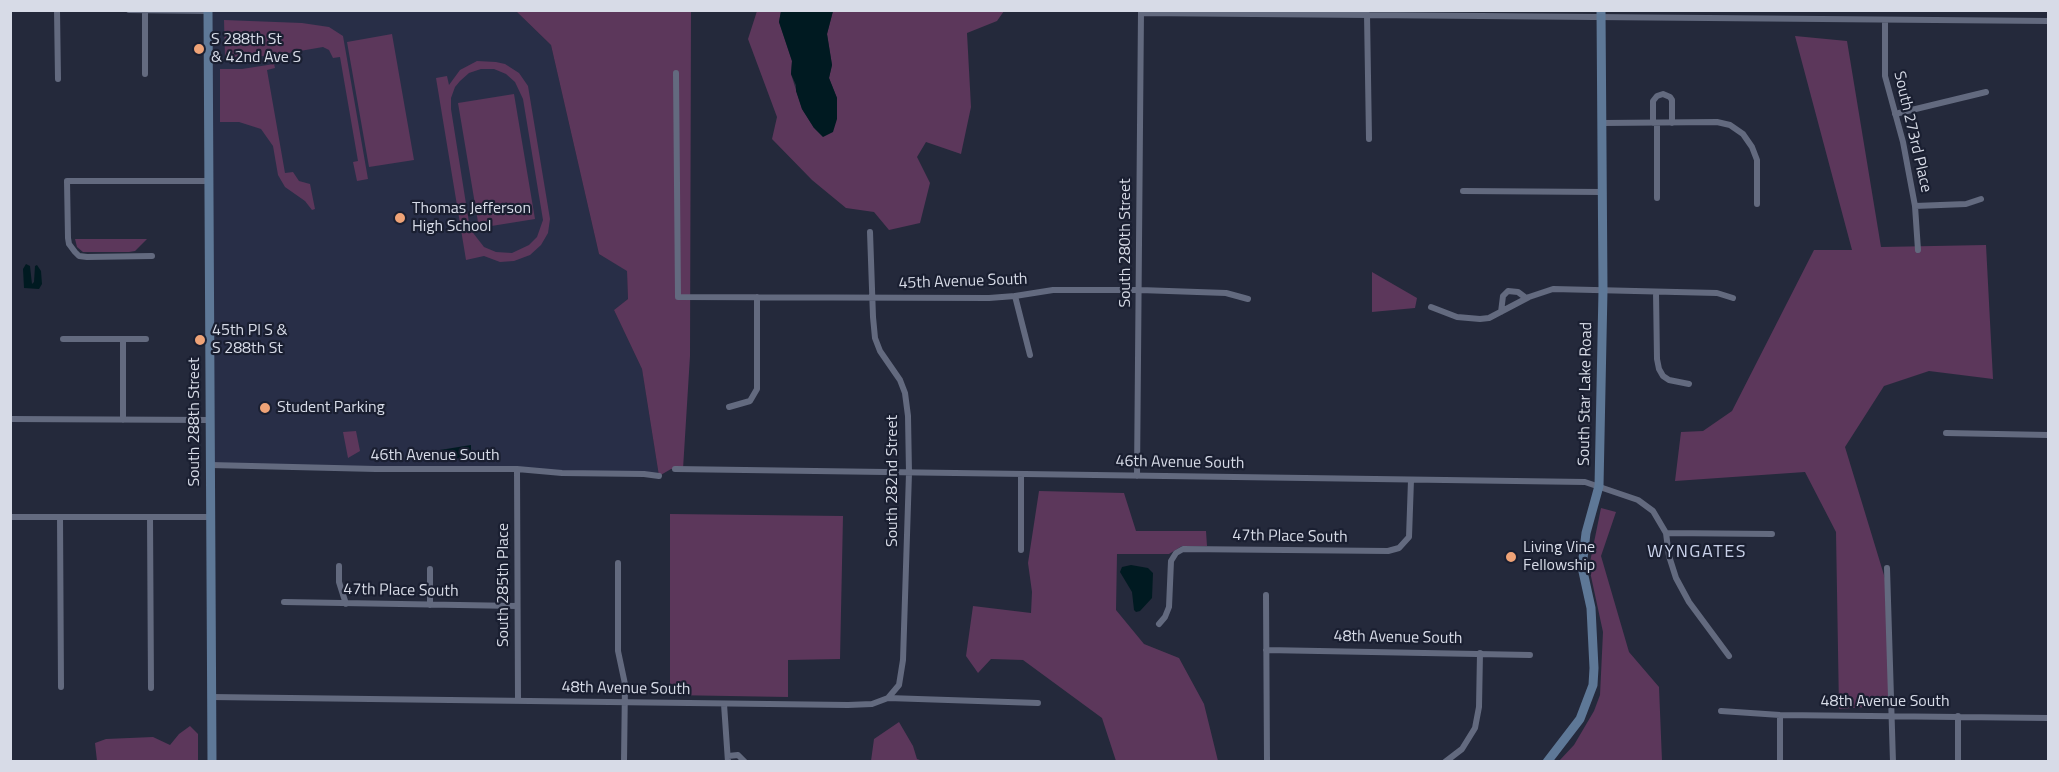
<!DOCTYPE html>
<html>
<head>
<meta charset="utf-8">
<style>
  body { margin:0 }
  #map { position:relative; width:2059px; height:772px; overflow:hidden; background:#24293b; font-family:"Titillium Web",sans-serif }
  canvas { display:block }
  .frame { position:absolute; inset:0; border:12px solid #d7dbe7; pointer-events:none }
</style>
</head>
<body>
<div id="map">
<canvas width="2059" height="772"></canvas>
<div class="frame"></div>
</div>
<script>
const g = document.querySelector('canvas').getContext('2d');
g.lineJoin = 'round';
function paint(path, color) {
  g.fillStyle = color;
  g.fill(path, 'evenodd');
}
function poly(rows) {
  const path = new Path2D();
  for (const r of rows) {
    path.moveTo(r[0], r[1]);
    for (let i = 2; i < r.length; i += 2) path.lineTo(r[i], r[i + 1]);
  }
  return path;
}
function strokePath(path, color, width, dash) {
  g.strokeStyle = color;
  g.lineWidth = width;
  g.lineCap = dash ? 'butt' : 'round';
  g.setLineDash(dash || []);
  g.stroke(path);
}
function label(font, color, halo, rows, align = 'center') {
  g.font = font + ' "Titillium Web",sans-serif';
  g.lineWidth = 4.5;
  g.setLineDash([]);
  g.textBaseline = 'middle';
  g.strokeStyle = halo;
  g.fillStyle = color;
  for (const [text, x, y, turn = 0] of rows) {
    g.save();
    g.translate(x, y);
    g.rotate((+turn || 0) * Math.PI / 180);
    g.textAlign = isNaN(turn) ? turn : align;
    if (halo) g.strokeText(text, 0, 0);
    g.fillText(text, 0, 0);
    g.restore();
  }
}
paint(poly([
  [208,11,516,11,551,45,599,254,627,270,628,299,614,310,642,369,659,476,532,470,210,465]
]), '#282e47');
paint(poly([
  [516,11,691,11,690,356,683,469,671,469,659,476,642,369,614,310,628,299,627,271,599,254,551,45],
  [757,11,781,11,779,22,792,61,791,74,802,109,814,128,837,98,829,78,832,65,827,34,833,11,1004,11,997,21,967,33,971,107,961,154,926,142,917,157,930,183,920,223,889,230,874,212,846,208,812,180,772,139,777,117,748,39],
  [224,20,302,23,329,27,343,36,368,179,357,181,353,162,358,161,340,57,333,58,329,50,323,47,271,56,225,57],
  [392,34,414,160,369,167,347,42],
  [1795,36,1847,41,1881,247,1986,245,1993,379,1929,371,1884,386,1845,447,1887,585,1892,705,1839,709,1836,532,1805,472,1675,481,1681,432,1703,431,1732,411,1814,250,1852,250],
  [477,61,496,62,505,64,519,73,528,86,550,219,548,233,541,245,530,255,514,261,500,262,484,256,466,260,436,78,447,76,449,85,460,70],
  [481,69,494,69,506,74,515,82,523,99,543,220,537,237,529,245,512,253,496,252,484,247,470,229,451,109,451,98,455,87,460,81,469,73],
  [274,64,275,68,267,70,285,173,293,172,299,181,310,184,315,209,312,210,305,201,285,187,278,175,273,146,261,129,239,122,220,122,220,69,242,69],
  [514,94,535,219,479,228,458,103],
  [75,239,147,239,135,251,129,252,83,252,77,247],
  [1372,272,1417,298,1415,308,1372,312],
  [356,431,360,451,348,458,343,432],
  [1039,491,1124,493,1136,531,1206,531,1207,546,1182,546,1169,554,1117,554,1116,610,1144,644,1179,658,1204,704,1218,761,1116,761,1102,718,1023,660,991,659,978,673,966,656,973,606,1031,613,1032,592,1028,563],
  [1601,508,1616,512,1601,556,1629,652,1659,687,1662,761,1559,761,1574,745,1594,711,1600,695,1603,632,1589,567],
  [670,514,843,516,840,659,788,660,788,697,670,695],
  [899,722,913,746,917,759,923,761,871,761,874,739],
  [190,726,198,734,198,761,97,761,95,743,106,739,153,737,170,745,179,734]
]), '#5c375b');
paint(poly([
  [781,11,833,11,827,34,832,65,829,78,837,98,837,119,833,132,823,137,814,128,802,109,796,91,796,85,791,74,792,61,779,22],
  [26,264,30,266,32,284,34,282,35,266,37,265,41,271,42,284,39,289,24,288,23,269],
  [471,445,471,458,441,459,440,450],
  [1131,565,1148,568,1153,573,1152,598,1140,611,1136,612,1134,610,1132,592,1120,572,1122,567]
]), '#001a21');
strokePath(poly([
  [57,10,58,79],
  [129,10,208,11],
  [145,10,145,74],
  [1141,13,2048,21],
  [1367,14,1369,139],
  [1885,20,1885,76,1903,142,1915,206,1918,250],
  [676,73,678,297,989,298,1015,296,1053,290,1140,290,1226,293,1248,299],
  [1895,114,1986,92],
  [1603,123,1717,122,1730,125,1743,134,1752,147,1757,160,1757,204],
  [1653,123,1653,101,1657,96,1663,94,1670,97,1672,100,1672,123],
  [1463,191,1602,192],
  [1657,198,1657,123],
  [1915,206,1966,204,1981,199],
  [870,232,873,317,875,338,880,351,900,380,905,393,908,416,909,473,903,660,899,685,888,698],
  [152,256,87,257,79,256,75,252,69,244,68,238,67,181,209,181],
  [1656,292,1657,359,1659,369,1663,376,1669,380,1689,384],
  [1015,296,1030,355],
  [1431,307,1457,317,1480,319,1489,318,1529,297,1553,289,1717,293,1733,298],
  [1501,312,1503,296,1508,291,1518,292,1526,298],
  [63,339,146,339],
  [729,407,750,401,757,389,757,297],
  [10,419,210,420],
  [123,420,123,339],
  [1946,433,2048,435],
  [210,465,376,469,517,469,562,473,644,474,659,476],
  [517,469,518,701],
  [675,469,1585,482,1638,500,1653,511,1666,533,1669,556,1676,578,1689,602,1729,656],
  [1021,475,1021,550],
  [1137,476,1141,11],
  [10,517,210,517],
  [60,517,61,687],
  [150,517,151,688],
  [1666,533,1772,534],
  [618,563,618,651,625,684,624,762],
  [339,566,339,582,346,604],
  [1887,568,1893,762],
  [430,569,430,605],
  [1266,595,1267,762],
  [284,602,517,606],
  [1159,624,1165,617,1169,607,1171,561,1176,553,1183,549,1388,551,1399,548,1409,537,1411,480],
  [1266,650,1530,655],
  [211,697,848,705,872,704,888,698,1038,703],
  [724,704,728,762],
  [1721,711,1780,715,2048,718],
  [1958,716,1958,762],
  [728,756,738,755,745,762],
  [1445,762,1462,749,1475,728,1479,707,1480,653],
  [1780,762,1780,715]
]), '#636a7f', 6);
strokePath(poly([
  [208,10,212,762],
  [1547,762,1580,719,1593,685,1594,668,1591,608,1582,567,1586,533,1599,486,1603,290,1601,10]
]), '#5e7897', 9);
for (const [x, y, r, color] of [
  [199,49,6,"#efa377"],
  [400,218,6,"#efa377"],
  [200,340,6,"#efa377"],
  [265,408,6,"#efa377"],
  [1511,557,6,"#efa377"]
]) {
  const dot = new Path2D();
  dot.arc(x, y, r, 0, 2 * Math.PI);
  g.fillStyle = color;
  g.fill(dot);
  strokePath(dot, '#1a1f31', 2);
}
label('16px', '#d7dbe7', '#1a1f31', [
  ["S 288th St",211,40],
  ["& 42nd Ave S",211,58],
  ["Thomas Jefferson",412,209],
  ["High School",412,227],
  ["45th Pl S &",212,331],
  ["S 288th St",212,349],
  ["Student Parking",277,408],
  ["Living Vine",1523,548],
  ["Fellowship",1523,566]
], 'left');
label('16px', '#d7dbe7', '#1a1f31', [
  ["South 273rd Place",1912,132,77],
  ["South 280th Street",1126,243,-90],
  ["45th Avenue South",963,282,-2],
  ["South Star Lake Road",1586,394,-89],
  ["South 288th Street",195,422,-90],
  ["46th Avenue South",435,456],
  ["46th Avenue South",1180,463,1],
  ["South 282nd Street",893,481,-90],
  ["47th Place South",1290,537,1],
  ["South 285th Place",504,585,-90],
  ["47th Place South",401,591,1],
  ["48th Avenue South",1398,638,1],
  ["48th Avenue South",626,689,1],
  ["48th Avenue South",1885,702]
]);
g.letterSpacing = '1.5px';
label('18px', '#c9d1e9', '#1a1f31', [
  ["WYNGATES",1697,553]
]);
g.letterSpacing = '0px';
</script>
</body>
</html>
